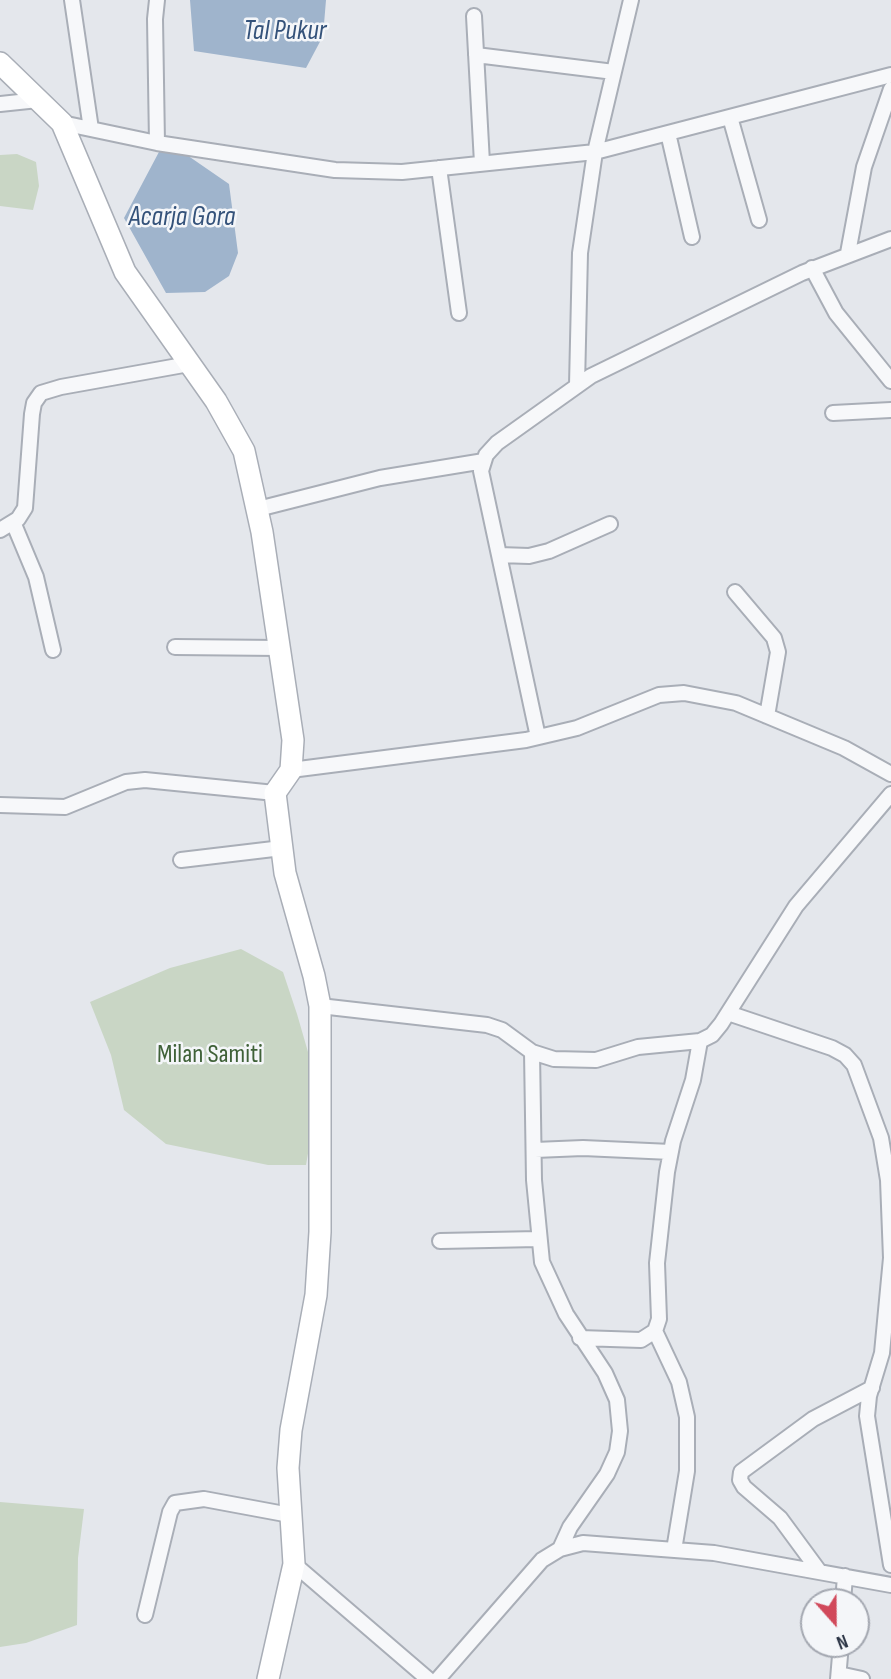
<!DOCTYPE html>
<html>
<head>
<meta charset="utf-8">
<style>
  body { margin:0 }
  #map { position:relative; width:891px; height:1679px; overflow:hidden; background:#e4e7ec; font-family:"Sofia Sans Condensed",sans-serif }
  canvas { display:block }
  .north { position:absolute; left:800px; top:1588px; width:70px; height:70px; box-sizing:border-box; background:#f4f6f9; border:2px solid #a4a8b1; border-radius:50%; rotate:159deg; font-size:19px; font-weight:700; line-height:28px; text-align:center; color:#2b3445 }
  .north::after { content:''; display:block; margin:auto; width:24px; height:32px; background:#d1495b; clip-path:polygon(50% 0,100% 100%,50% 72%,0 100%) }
</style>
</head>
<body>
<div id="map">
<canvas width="891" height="1679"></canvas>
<div class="north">N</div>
</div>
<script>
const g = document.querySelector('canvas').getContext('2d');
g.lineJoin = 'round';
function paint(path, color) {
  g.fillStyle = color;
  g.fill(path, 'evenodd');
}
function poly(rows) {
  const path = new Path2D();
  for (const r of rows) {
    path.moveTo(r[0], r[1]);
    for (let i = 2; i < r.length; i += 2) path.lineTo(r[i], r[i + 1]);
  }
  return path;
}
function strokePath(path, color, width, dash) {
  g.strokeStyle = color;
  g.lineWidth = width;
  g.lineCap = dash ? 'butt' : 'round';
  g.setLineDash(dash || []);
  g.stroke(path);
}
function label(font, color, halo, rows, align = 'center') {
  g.font = font + ' "Sofia Sans Condensed",sans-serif';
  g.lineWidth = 5;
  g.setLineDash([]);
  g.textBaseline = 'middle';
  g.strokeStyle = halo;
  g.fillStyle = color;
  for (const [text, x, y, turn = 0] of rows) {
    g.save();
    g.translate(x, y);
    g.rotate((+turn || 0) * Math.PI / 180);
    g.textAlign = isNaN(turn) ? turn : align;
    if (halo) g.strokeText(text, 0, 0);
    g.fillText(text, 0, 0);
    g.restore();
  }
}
paint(poly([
  [17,154,36,162,39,186,33,210,0,206,0,155],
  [241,949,283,972,297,1014,319,1090,306,1165,268,1165,166,1144,124,1110,111,1055,90,1002,170,968],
  [0,1502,84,1509,78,1558,77,1625,26,1643,0,1647]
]), '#c9d6c5');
paint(poly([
  [190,0,326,0,323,36,306,68,194,51],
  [160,150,184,153,229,184,238,253,229,276,205,292,166,293,124,218]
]), '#9fb4cc');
const street = poly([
  [72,0,91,129],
  [157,0,155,19,157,143],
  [474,16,482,163],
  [476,55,614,72],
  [0,104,38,100],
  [730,117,759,220],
  [62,123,157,143,335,170,402,172,595,152,891,75],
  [668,133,692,237],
  [439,168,459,313],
  [848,253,864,167,891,89],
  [812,268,836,313,891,381],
  [577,385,580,253,595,152,631,0],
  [833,413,891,410],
  [258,509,380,478,484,461],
  [13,522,36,577,53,650],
  [0,530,18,519,25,508,32,414,34,403,41,393,61,387,189,364],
  [499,555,529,556,549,551,610,524],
  [735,592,774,638,778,652,767,716],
  [175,647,279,648],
  [538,737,481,471,486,455,497,443,591,376,802,273,891,239],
  [291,770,526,740,577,728,659,695,684,693,736,703,844,748,891,774],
  [0,805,65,807,126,782,145,780,275,793],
  [181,860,282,848],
  [320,1006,487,1025,502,1030,532,1052,554,1059,596,1060,638,1047,700,1041,712,1035,721,1024,796,906,891,794],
  [728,1013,832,1048,845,1055,854,1065,881,1138,888,1180,891,1258,882,1353,869,1396,867,1416,891,1565],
  [532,1052,534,1180,542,1262,566,1314,605,1373,617,1400,620,1431,617,1452,607,1474,570,1527,560,1549],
  [535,1150,583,1148,671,1152],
  [440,1241,538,1239],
  [655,1331,679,1382,687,1417,687,1471,674,1550],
  [580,1338,641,1340,655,1331,659,1319,657,1263,667,1172,673,1141,693,1080,700,1041],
  [294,1564,428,1679],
  [819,1571,780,1518,744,1487,740,1480,741,1472,813,1419,872,1388],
  [843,1602,845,1576],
  [145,1615,170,1512,175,1503,204,1499,290,1515],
  [839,1674,862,1679],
  [438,1679,542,1560,560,1549,583,1543,714,1553,891,1585],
  [838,1679,841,1644]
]);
const secondary = poly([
  [0,63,62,123,125,272,216,401,244,451,262,532,293,740,291,770,275,793,285,873,314,976,320,1006,320,1232,316,1295,291,1430,288,1468,294,1564,268,1679]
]);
strokePath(street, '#a9aeb7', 18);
strokePath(secondary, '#a9aeb7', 24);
strokePath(street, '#f7f8fa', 14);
strokePath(secondary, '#fff', 21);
label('26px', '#3f6138', '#f4f6f9', [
  ["Milan Samiti",210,1055]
]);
label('italic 28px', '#34527a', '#f4f6f9', [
  ["Tal Pukur",285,32],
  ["Acarja Gora",182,218]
]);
</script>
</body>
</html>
